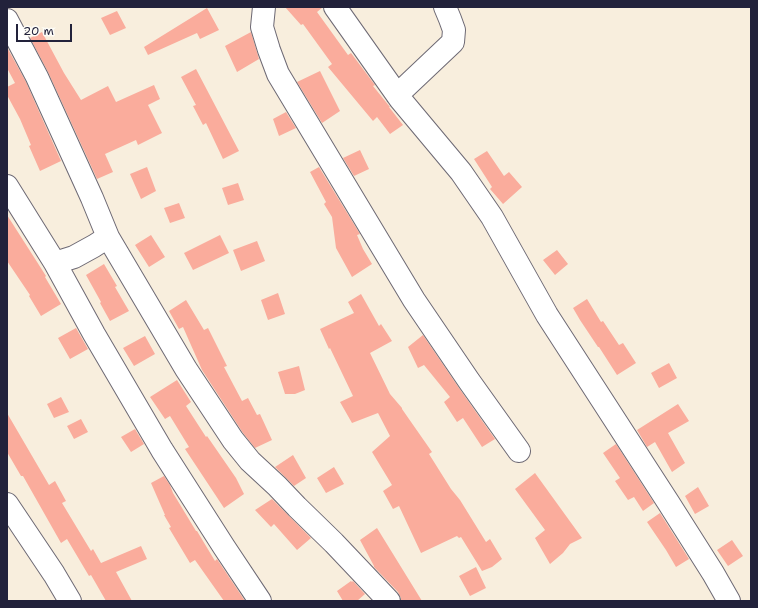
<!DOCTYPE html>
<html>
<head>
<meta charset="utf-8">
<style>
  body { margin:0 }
  #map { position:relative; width:758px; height:608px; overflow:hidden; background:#f8eedd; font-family:"Shantell Sans",sans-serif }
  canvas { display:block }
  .frame { position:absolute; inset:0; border:8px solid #22223b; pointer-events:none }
  .scale { position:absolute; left:16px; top:24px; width:56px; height:18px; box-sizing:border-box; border:2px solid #22223b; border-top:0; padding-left:5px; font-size:12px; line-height:14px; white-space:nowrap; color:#22223b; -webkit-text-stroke:3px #fdfcf7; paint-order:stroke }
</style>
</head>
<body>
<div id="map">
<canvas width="758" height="608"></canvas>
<div class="frame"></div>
<div class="scale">20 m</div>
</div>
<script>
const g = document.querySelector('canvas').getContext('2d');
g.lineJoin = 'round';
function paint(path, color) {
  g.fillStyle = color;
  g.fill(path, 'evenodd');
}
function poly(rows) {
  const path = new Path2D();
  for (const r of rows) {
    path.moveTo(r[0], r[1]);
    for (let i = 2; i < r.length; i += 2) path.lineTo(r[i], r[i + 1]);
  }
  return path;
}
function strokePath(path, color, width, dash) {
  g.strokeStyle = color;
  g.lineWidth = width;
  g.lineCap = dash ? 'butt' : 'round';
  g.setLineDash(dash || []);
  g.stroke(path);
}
paint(poly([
  [285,7,323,7,317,12,348,55,351,53,375,85,373,86,390,107,389,107,403,125,390,134,377,117,373,121,328,67,332,64,303,24,301,25],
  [207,8,219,30,200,39,197,33,148,55,144,47],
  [117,11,126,28,110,35,101,18],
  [42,32,64,73,81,100,108,86,116,102,154,85,160,99,148,105,162,133,138,145,136,140,105,154,113,172,97,179,48,72,30,38],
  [251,32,259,59,237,72,225,46],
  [7,49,8,49,26,82,61,161,40,171,29,146,31,145,20,119,7,95,7,87,15,83,7,68],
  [196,69,239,151,223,159,206,123,203,125,193,106,196,105,181,77],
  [320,71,340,111,322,123,297,82],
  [286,112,296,128,279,136,273,119],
  [360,150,369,169,354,176,343,158],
  [487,151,504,176,509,172,522,187,503,204,490,189,492,187,474,159],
  [147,167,156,191,141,199,130,174],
  [319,167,360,234,357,235,363,249,372,264,352,277,336,248,332,217,324,204,326,202,310,172],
  [238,183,244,200,228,205,222,188],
  [179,203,185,218,170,223,164,208],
  [7,215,46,276,45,277,61,304,41,316,29,296,30,295,7,261],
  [151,235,165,257,149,267,135,245],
  [220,235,229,253,193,270,184,253],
  [257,241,265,261,241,271,233,250],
  [557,250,568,264,555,275,543,260],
  [104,264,117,286,115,287,129,311,110,321,100,303,101,302,86,275],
  [278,293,285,314,268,320,261,300],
  [361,294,379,326,381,324,392,341,370,353,390,394,402,408,402,409,432,452,429,454,451,489,460,500,486,542,490,539,502,559,492,567,482,571,461,537,459,538,457,536,421,553,399,506,393,509,383,491,392,485,372,452,390,436,378,413,352,423,340,402,353,396,330,348,329,349,320,329,354,313,348,302],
  [587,299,601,322,603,321,619,345,623,343,636,363,617,375,599,347,598,347,580,320,573,308],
  [186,300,204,330,208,328,227,366,224,367,242,401,248,398,257,415,260,414,272,440,255,448,243,433,202,370,183,327,179,329,169,311],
  [76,328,88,349,70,359,58,338],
  [423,335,459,388,495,439,482,447,463,418,457,422,444,402,450,397,424,365,418,368,408,347],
  [145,336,155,354,134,366,123,348],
  [669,363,677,378,659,388,651,373],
  [299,366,305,390,295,394,285,394,278,372],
  [177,380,191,402,186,406,206,437,207,436,236,478,244,494,224,508,185,449,189,447,170,416,165,419,150,397],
  [61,397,69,412,54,418,47,404],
  [678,404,689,421,668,433,685,463,672,472,655,442,647,447,637,430],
  [7,413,49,485,55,481,66,501,62,503,91,551,93,549,101,563,141,546,147,559,116,572,132,601,106,601,91,575,89,576,67,539,61,543,23,476,21,476,7,452],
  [81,419,88,432,74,439,67,426],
  [135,429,144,444,131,452,121,437],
  [616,444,654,503,643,511,634,497,628,500,615,481,620,478,603,453],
  [293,455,306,478,294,486,275,467],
  [334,467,344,484,326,493,317,478],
  [535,473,582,538,570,544,563,553,550,564,535,538,545,530,515,489],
  [164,476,170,485,173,493,196,531,197,531,215,561,217,559,245,601,224,601,195,560,190,563,169,528,171,527,164,515,165,515,151,483],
  [698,487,709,506,695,514,685,496],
  [272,499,311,538,297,550,274,524,271,527,255,510],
  [660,513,689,559,676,567,666,550,647,522],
  [377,528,422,601,401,601,401,598,398,592,374,567,374,566,360,540],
  [732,540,743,556,728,566,717,550],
  [476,567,486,588,470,596,459,576],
  [351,581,352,582,353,581,365,594,357,601,343,601,337,591]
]), '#faac9c');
const minor = poly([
  [264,7,262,27,269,50,278,74,414,300,469,381,519,451],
  [335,7,400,99,461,172,492,217,547,315,668,502,713,573,729,601],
  [7,20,37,77,92,198,108,237],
  [397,95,453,42,454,30,450,19,445,7],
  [7,186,55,263,94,334,162,450,224,547,260,601],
  [55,263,74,257,94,246,108,237,186,369,233,440,250,461,277,486,297,507,334,543,389,601],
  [7,504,54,574,70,601]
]);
strokePath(minor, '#6d6974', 24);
strokePath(minor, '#fff', 22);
</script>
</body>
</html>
